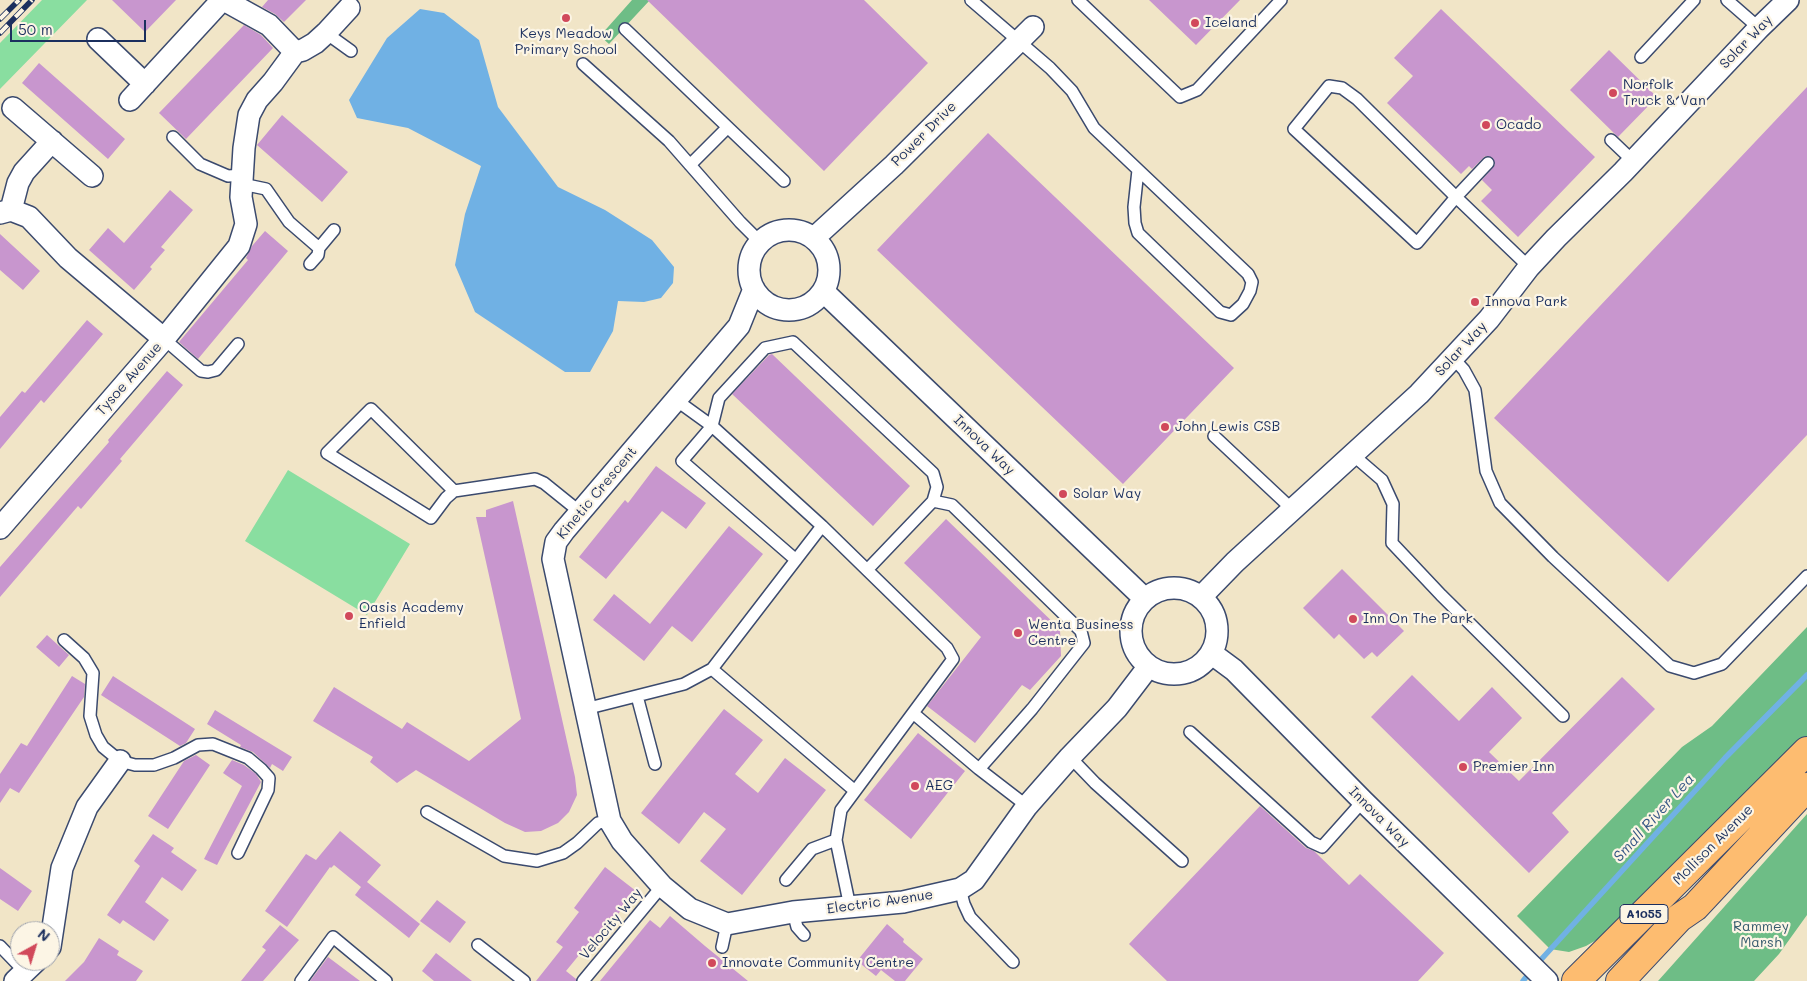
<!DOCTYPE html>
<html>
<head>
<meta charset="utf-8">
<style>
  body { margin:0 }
  #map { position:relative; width:1807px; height:981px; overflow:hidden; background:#f1e5c7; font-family:Mali,sans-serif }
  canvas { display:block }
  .north { position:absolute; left:10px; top:921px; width:50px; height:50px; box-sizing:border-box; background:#fcf5e5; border:1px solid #a2a6af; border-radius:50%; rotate:39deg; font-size:14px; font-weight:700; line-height:20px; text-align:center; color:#1b2f5e }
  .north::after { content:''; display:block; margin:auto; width:18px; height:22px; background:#d1495b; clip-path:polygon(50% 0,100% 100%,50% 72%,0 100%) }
  .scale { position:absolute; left:10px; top:20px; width:136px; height:22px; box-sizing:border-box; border:2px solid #1b2f5e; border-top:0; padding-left:6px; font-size:15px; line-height:18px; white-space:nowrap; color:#1b2f5e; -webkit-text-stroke:4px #fcf5e5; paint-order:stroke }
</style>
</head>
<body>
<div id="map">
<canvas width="1807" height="981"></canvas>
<div class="north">N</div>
<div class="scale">50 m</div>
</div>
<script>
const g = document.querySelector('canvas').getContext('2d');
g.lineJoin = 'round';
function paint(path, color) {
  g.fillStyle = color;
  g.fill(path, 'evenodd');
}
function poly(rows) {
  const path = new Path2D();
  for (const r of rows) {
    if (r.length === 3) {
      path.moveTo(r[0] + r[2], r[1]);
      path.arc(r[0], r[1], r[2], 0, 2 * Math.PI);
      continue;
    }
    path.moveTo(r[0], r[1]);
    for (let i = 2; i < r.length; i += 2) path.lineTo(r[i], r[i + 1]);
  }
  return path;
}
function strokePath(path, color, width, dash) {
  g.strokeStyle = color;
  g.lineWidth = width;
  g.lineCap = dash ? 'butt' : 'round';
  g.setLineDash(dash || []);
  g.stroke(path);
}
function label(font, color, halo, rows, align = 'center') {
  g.font = font + ' Mali,sans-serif';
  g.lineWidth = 4.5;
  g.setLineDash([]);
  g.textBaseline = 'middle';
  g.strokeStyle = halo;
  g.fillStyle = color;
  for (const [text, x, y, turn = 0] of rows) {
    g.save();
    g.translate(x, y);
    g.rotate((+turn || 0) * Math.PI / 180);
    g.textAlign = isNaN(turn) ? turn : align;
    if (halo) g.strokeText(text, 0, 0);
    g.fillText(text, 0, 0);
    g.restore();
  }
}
paint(poly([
  [42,0,87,0,0,89,0,43],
  [288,470,410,544,367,615,245,541]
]), '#89dea0');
paint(poly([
  [632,0,650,0,609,44,600,36],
  [1807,627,1807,748,1607,934,1586,946,1569,952,1550,949,1517,916,1682,747,1712,726],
  [1807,814,1807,915,1779,954,1754,981,1658,981]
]), '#6ebd86');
paint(poly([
  [420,9,444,13,479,40,498,107,558,187,605,210,652,240,674,267,673,283,661,298,644,302,618,301,613,331,590,372,565,372,475,312,455,265,465,214,481,166,408,128,357,118,349,100,387,38]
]), '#70b1e4');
strokePath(poly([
  [1537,964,1725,758,1807,675],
  [1523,981,1531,971]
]), '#70b1e4', 5.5);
paint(poly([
  [112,0,176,0,145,32],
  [268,0,306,0,284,22,275,14,262,7],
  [647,0,864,0,928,63,824,171],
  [1149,0,1240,0,1196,45],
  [1441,9,1595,157,1518,237,1481,201,1492,190,1482,180,1495,165,1493,158,1485,156,1472,169,1469,166,1461,174,1387,103,1413,76,1394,58],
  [244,25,261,35,273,48,186,139,159,113],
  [1609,50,1657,97,1618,137,1570,90],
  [39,63,125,139,108,159,22,83],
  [1807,87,1807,435,1668,582,1494,418],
  [282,115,348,172,322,202,257,145],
  [988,133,1234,368,1123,484,877,250],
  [170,190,193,210,161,247,165,250,150,267,152,269,134,290,89,250,108,228,124,243],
  [265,231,288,251,198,359,179,342,248,260,246,258,252,246],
  [0,234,40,271,23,290,0,270],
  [87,320,103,334,44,403,41,400,0,449,0,417,22,391,25,393],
  [772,354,910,486,873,526,732,394,769,355],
  [167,371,183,385,120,459,122,461,81,509,78,506,0,597,0,567,109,442,108,440],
  [656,466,706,503,686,529,662,511,606,579,579,557,625,500,628,503],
  [513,501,575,777,577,795,569,812,558,823,541,831,525,832,505,823,416,770,397,783,370,762,373,757,313,721,334,687,402,729,407,722,469,761,521,719,476,517,486,517,486,510],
  [946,519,1060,629,1061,656,1030,690,1022,685,975,743,927,706,981,637,904,563],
  [729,526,763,554,692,642,672,626,644,661,593,620,614,594,650,624],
  [1342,569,1404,631,1377,657,1372,652,1364,659,1339,634,1334,639,1303,608],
  [47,635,69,655,59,667,36,647],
  [1412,675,1459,721,1492,687,1522,718,1489,752,1519,781,1622,677,1655,709,1552,813,1569,832,1529,873,1371,717],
  [72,676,85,684,84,697,19,793,10,788,0,803,0,774,21,743,27,746],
  [113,676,195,729,186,743,180,746,101,695],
  [724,709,763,740,735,774,758,793,785,758,826,790,742,895,700,861,726,829,704,812,679,844,641,813],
  [215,710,292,757,283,771,272,764,270,768,253,752,240,747,241,745,207,724],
  [918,733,965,771,911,839,864,800],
  [196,755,210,765,168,829,148,816,184,761],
  [232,760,244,765,256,774,261,782,217,865,204,859,242,786,223,773],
  [1260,806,1306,848,1314,851,1349,885,1360,874,1444,953,1418,981,1167,981,1129,944],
  [340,831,381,865,367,882,420,924,409,938,355,895,361,887,334,865,331,868,330,867,287,927,265,911,306,854,316,860],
  [153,834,174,848,171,852,197,870,182,891,162,877,145,902,169,920,154,941,123,920,120,924,107,915,140,866,134,861],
  [605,867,636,891,597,941,593,938,566,971,576,979,576,981,536,981,563,947,556,942,579,912,574,908],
  [0,868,32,891,18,911,0,899],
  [437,900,466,922,450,943,420,921],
  [670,916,705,946,748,981,600,981,650,920,660,928],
  [887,924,904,939,903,942,923,959,905,981,895,981,881,970,876,976,857,961],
  [280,925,299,940,263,981,241,981,266,950,262,947],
  [99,938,119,951,117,955,143,971,136,981,65,981,84,962],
  [436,953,472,981,434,981,422,971],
  [328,957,360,981,310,981]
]), '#c896ce');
const service = poly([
  [971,0,1050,68,1072,91,1094,128,1248,274,1252,282,1250,291,1243,304,1231,315,1220,312,1138,233,1135,223,1134,207,1138,170],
  [1078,0,1180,97,1197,90,1281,0],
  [1727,0,1759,28],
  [625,29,784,181],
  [326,33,351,51],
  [1641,57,1694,0],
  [583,64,669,141,740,222,760,242],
  [1329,86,1342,88,1357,99,1456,197,1417,243,1294,129,1329,86],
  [173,137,200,164,228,176,243,175],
  [1611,140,1633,161],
  [1488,163,1456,197,1529,267],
  [690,165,727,128],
  [242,184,266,189,289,222,319,248],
  [310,264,318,255,319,248,334,230],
  [164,339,201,371,208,372,216,370,238,344],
  [1453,358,1464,370,1475,390,1486,471,1500,503,1553,557,1670,666,1694,673,1722,664,1807,576],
  [676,400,712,426,822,526,947,648,953,659,841,810,836,840,850,907],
  [1214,436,1293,510],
  [1353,455,1382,480,1393,504,1392,543,1441,595,1563,716],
  [454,491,371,409,327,453,431,518,446,498,454,491,535,479,544,483,580,512],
  [933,501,952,505,1081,631,1084,643,1032,709,979,769],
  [796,560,682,461,712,426,719,398,765,348,793,342,933,473,937,487,933,501,867,570],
  [64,640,84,658,93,673,90,716,96,735,103,747,120,761,135,765,154,765,174,758,198,745,213,744,248,758,261,769,269,778,268,790,238,853],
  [712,669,855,791],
  [637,696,655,764],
  [585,709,684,684,712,669,822,526],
  [913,713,979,769,1027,806],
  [1190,732,1311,842,1322,847,1363,801],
  [1070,757,1095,783,1182,861],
  [427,812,504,856,537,861,563,853,577,843,598,823,610,821],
  [786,880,812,849,836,840],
  [960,889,964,904,970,917,1013,962],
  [793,912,797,927,804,935],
  [478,945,524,981],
  [0,946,25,972],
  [722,947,727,924],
  [301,981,333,937,386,981],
  [583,981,662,886]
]);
const minor = poly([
  [224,0,269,25,295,52],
  [98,39,145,84],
  [130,100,222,0],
  [13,108,92,176],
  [11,210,29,217,68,258,164,339],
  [0,213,11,210,18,183,24,172,52,141],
  [789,270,40],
  [814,238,894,165,1033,27],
  [754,289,739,326,564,531,556,542,553,559,610,821,622,841,662,886,690,909,727,924,793,912,903,902,960,889,974,880,1027,806,1070,757,1117,708,1149,666],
  [823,291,1145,599],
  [0,528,164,339,239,246,246,224,241,197,244,148,249,115,257,100,273,82,295,52,303,50,315,43,326,33,349,8],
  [1174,631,43],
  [1201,597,1235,562,1419,394,1489,319,1529,267,1556,238,1623,172,1759,28,1788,0],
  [1211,653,1234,670,1363,801,1547,981],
  [50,947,62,868,87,807,120,761],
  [15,981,36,961]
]);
const primary = poly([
  [1576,981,1807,751],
  [1620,981,1679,918,1695,907,1807,787]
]);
strokePath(service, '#3b4a6e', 14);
strokePath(minor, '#3b4a6e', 24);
strokePath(primary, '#3b4a6e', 30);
strokePath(service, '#fff', 11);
strokePath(minor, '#fff', 21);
strokePath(primary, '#fdbc70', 28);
const rail = poly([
  [0,19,19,0],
  [0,33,32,0]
]);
strokePath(rail, '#1b2f5e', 5.5);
strokePath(rail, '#fcf5e5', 4, [11]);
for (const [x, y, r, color] of [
  [566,18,5,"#d1495b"],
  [1195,23,5,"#d1495b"],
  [1613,93,5,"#d1495b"],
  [1486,125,5,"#d1495b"],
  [1475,302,5,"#d1495b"],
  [1165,427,5,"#d1495b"],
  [1063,494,5,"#d1495b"],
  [349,616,5,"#d1495b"],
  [1353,619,5,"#d1495b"],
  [1018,633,5,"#d1495b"],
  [1463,767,5,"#d1495b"],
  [915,786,5,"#d1495b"],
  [712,963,5,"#d1495b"]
]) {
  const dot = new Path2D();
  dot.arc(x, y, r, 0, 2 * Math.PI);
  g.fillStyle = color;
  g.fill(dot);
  strokePath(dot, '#fcf5e5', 2);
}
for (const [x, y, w] of [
  [1644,914,48]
]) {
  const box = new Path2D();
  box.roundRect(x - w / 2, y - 9.5, w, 19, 4);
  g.fillStyle = '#fcf5e5';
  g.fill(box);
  strokePath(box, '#1b2f5e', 1);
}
label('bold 12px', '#1b2f5e', null, [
  ["A1055",1644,914]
]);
label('14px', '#1b2f5e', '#fcf5e5', [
  ["Iceland",1205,23],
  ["Keys Meadow",566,34,"center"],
  ["Primary School",566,50,"center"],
  ["Norfolk",1623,85],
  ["Truck & Van",1623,101],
  ["Ocado",1496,125],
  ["Innova Park",1485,302],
  ["John Lewis CSB",1175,427],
  ["Solar Way",1073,494],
  ["Oasis Academy",359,608],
  ["Enfield",359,624],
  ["Inn On The Park",1363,619],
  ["Wenta Business",1028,625],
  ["Centre",1028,641],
  ["Premier Inn",1473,767],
  ["AEG",925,786],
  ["Innovate Community Centre",722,963]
], 'left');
label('14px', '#1b2f5e', '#fcf5e5', [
  ["Solar Way",1746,42,-46],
  ["Power Drive",924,134,-45],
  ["Solar Way",1461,349,-47],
  ["Tysoe Avenue",129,379,-49],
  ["Innova Way",984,445,44],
  ["Kinetic Crescent",597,493,-50],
  ["Innova Way",1379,817,45],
  ["Mollison Avenue",1713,845,-45],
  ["Electric Avenue",880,902,-8],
  ["Velocity Way",611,924,-50]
]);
label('14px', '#365b6e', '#fcf5e5', [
  ["Rammey",1761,927],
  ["Marsh",1761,943]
]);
label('italic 15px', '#355686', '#fcf5e5', [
  ["Small River Lea",1654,818,-48]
]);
</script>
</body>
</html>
